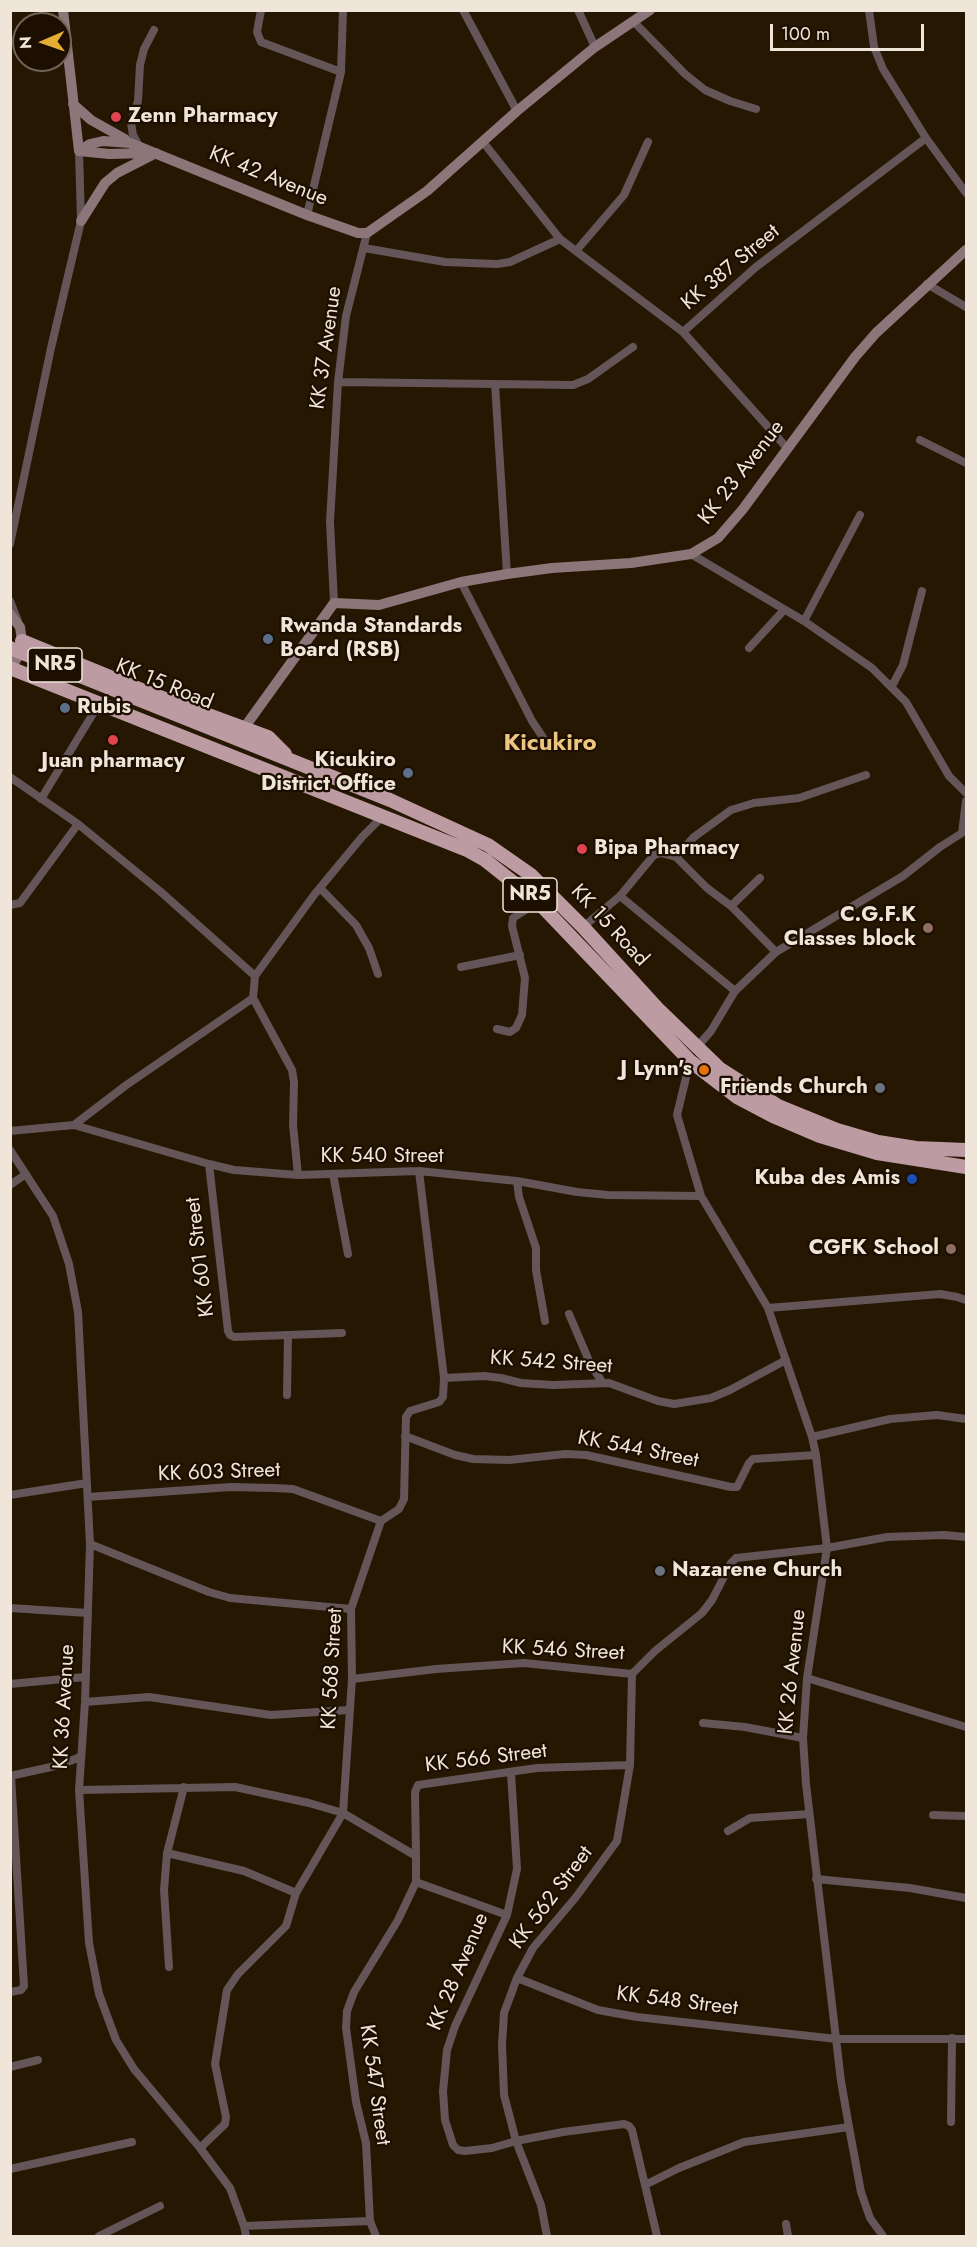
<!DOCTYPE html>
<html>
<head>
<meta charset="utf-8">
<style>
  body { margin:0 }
  #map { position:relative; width:977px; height:2247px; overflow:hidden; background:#261702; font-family:Jost,sans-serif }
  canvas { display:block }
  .frame { position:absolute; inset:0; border:12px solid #efe5d8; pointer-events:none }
  .north { position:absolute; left:12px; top:12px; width:60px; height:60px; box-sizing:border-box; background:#1c0e00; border:2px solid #706456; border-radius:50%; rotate:268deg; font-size:16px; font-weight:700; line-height:24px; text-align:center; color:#efe5d8 }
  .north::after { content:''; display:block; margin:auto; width:21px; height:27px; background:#e4ad35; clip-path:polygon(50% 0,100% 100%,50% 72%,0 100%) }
  .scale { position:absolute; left:770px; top:24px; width:154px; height:27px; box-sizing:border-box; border:3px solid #efe5d8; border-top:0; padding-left:8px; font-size:18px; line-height:21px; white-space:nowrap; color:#efe5d8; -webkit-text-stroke:4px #1c0e00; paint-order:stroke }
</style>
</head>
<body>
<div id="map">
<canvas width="977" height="2247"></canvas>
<div class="frame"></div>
<div class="north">N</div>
<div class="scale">100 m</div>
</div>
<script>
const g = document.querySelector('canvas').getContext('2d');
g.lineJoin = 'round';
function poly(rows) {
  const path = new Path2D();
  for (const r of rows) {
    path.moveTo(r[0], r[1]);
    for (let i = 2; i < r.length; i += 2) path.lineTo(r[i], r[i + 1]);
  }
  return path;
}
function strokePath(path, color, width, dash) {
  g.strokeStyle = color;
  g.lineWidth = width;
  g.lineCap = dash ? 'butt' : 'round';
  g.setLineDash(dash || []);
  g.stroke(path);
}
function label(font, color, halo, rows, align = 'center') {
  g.font = font + ' Jost,sans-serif';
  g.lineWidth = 4.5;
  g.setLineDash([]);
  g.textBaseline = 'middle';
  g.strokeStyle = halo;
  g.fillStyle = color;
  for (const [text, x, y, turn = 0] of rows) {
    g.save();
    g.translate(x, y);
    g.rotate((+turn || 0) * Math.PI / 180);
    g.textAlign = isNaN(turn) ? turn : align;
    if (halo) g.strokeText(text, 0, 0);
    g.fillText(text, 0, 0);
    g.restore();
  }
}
strokePath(poly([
  [261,10,257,32,261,42,341,72],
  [463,10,517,111],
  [578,10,595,47],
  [869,10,874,47,883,69,926,138,966,193],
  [634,22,685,74,705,90,730,101,756,109],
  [483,142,560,239,683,332],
  [139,146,133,135,131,123,138,101,140,65,144,49,154,30],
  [307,215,341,72,343,10],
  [364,248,445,262,497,264,510,262,560,239],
  [576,251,624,195,648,142],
  [927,284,966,307],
  [338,382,573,385,588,379,633,347],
  [495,384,507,574],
  [920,440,966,463],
  [787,448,683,332,756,267,926,138],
  [10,544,51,348,81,221,79,151],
  [691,554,804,621,872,668,906,702,949,776,966,793],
  [461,582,532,721,544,739],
  [10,601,18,621],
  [334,603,330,522,338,382,346,316,367,233],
  [804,621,860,515],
  [749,648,784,610],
  [892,686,903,665,922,591],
  [10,777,78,824,161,892,255,976,253,998,292,1070,294,1082,293,1125,298,1175,419,1171,517,1181,577,1192,608,1195,701,1196],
  [41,799,94,712],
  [676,857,694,837,731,810,754,803,799,798,866,775],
  [320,888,356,925,369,948,378,974],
  [620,896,735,991],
  [10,905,20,903,78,824],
  [731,906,760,878],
  [583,927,620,896,654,855,661,853,676,857,707,888,731,906,776,952],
  [461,967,520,955],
  [255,976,314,895,362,837,383,816],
  [497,1029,510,1032,516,1028,522,1015,525,978,512,926,513,918,538,902],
  [697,1047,711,1031,735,991,776,952,903,876,940,847,962,833,966,801],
  [690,1061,677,1115,701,1196,768,1308,812,1437,816,1455,827,1548,807,1678,803,1738,806,1784,841,2081,849,2127,861,2192,870,2218,883,2236],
  [74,1125,125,1086,253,998],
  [10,1131,74,1125,209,1164,228,1331,230,1335,234,1337,288,1335,287,1395],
  [10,1150,53,1216,69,1264,78,1312,90,1544,85,1702,79,1790,89,1943,99,1994,116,2040,134,2069,200,2148,230,2188,244,2226,246,2236],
  [209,1164,234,1170,298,1175],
  [333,1174,348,1254],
  [517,1181,519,1197,536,1248,536,1270,545,1321],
  [10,1185,26,1174],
  [768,1308,940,1294,957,1297,966,1300],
  [569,1314,590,1363,602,1382],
  [288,1335,342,1333],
  [444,1378,484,1376,501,1378,521,1383,553,1385,609,1383,658,1401,674,1404,711,1398,730,1390,786,1360],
  [405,1436,455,1455,473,1459,509,1460,565,1454,586,1455,731,1487,737,1487,749,1463,753,1459,816,1455],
  [812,1437,890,1419,937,1415,966,1419],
  [10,1495,87,1483],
  [88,1497,231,1487,273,1488,293,1489,381,1521],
  [90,1544,209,1592,230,1598,351,1609],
  [10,1608,88,1613],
  [807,1678,966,1727],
  [352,1679,436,1669,524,1663,632,1674,655,1651,702,1613,712,1600,731,1563,736,1558,827,1548,887,1537,944,1535,966,1537],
  [10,1684,85,1677],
  [85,1702,149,1697,271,1715,349,1710],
  [703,1723,745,1727,803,1738],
  [10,1776,60,1765,80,1757],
  [79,1790,235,1787,309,1803,343,1813,416,1856,416,1882,507,1915,455,2026,447,2050,443,2091,445,2120,453,2145,458,2150,465,2151,492,2148,516,2141,563,2132,624,2124,629,2126,632,2130,657,2236],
  [933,1815,966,1816],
  [728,1831,750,1818,809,1814],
  [167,1853,244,1871,296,1893,343,1813,352,1679,351,1609,381,1521,399,1509,404,1499,406,1417,410,1411,439,1402,443,1397,444,1378,419,1171],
  [416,1856,415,1792,418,1785,537,1768,630,1765],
  [816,1879,910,1888,966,1898],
  [507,1915,517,1869,511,1773],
  [169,1967,164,1890,167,1853,184,1787],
  [517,1978,598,2010,637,2017,837,2039,966,2039],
  [10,1992,21,1990,24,1986,11,1776],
  [10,2067,38,2060],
  [951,2122,952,2038],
  [200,2148,225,2124,226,2117,215,2064,227,1990,238,1974,286,1926,296,1893],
  [10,2169,132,2142],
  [645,2185,679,2168,744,2142,849,2127],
  [786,2224,788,2236],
  [244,2226,370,2221],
  [99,2236,160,2206],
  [376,2236,370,2221,366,2143,356,2102,346,2028,347,2011,354,1992,398,1920,416,1882],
  [547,2236,541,2205,516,2141,504,2095,502,2045,504,2013,517,1978,533,1948,576,1897,617,1841,630,1765,632,1674]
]), '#635558', 8);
strokePath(poly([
  [63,10,79,151],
  [73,104,91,120,125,139],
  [79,151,90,144,103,141,130,143,307,215,358,233,367,233,427,191,517,111,595,47,650,10],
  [79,151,109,154,150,153],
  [81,221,105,183,117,173,156,153],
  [10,614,20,627,22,641,20,653,10,670],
  [244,728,334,603,379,605,461,582,507,574,552,568,631,563,691,554,718,538,743,509,855,357,876,333,966,250]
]), '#8c767a', 10);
strokePath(poly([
  [22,641,149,693,268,737,285,754],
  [10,648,390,800,488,845,531,875,583,927,657,1008,720,1069,778,1106,837,1130,878,1142,916,1148,966,1150],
  [10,668,467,850,485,860,538,902,690,1061,737,1097,773,1116,820,1136,877,1153,966,1167]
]), '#bc9ca2', 14);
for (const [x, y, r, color] of [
  [116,117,6,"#e0444e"],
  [268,639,6,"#5c6f8a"],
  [65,708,6,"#5c6f8a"],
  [113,740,6,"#e0444e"],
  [408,773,6,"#5c6f8a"],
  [582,849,6,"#e0444e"],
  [928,928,6,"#8d6e63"],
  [704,1070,6,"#e8710a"],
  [880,1088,6,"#6b7280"],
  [912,1179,6,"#1a4fb4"],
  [951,1249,6,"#8d6e63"],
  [660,1571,6,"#6b7280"]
]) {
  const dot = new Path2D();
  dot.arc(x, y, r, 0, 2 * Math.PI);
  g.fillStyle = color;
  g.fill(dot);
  strokePath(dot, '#1c0e00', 2);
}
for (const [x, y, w] of [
  [55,665,54],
  [530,895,54]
]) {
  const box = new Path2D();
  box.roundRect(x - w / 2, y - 17, w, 34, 4.5);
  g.fillStyle = '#1c0e00';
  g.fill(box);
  strokePath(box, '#efe5d8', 1.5);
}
label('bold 20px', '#efe5d8', null, [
  ["NR5",55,665],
  ["NR5",530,895]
]);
label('bold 21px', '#efe5d8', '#1c0e00', [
  ["Zenn Pharmacy",128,117,"left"],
  ["Rwanda Standards",280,627,"left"],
  ["Board (RSB)",280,651,"left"],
  ["Rubis",77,708,"left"],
  ["Kicukiro",396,761],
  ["District Office",396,785],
  ["Juan pharmacy",113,762,"center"],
  ["Bipa Pharmacy",594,849,"left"],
  ["C.G.F.K",916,916],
  ["Classes block",916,940],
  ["J Lynn's",692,1070],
  ["Friends Church",868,1088],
  ["Kuba des Amis",900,1179],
  ["CGFK School",939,1249],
  ["Nazarene Church",672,1571,"left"]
], 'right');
label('21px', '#efe5d8', '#1c0e00', [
  ["KK 42 Avenue",268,177,22],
  ["KK 387 Street",731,268,-40],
  ["KK 37 Avenue",327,348,-82],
  ["KK 23 Avenue",742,473,-52],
  ["KK 15 Road",164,685,22],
  ["KK 15 Road",609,926,47],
  ["KK 540 Street",382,1157],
  ["KK 601 Street",201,1257,-97],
  ["KK 542 Street",551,1363,4],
  ["KK 544 Street",638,1450,11],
  ["KK 603 Street",219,1473,-2],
  ["KK 546 Street",563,1651,3],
  ["KK 568 Street",333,1669,-87],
  ["KK 26 Avenue",793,1672,-84],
  ["KK 36 Avenue",65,1707,-87],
  ["KK 566 Street",486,1759,-7],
  ["KK 562 Street",552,1898,-53],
  ["KK 28 Avenue",459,1972,-67],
  ["KK 548 Street",677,2002,7],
  ["KK 547 Street",374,2085,82]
]);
label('bold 24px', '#ecc67e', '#1c0e00', [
  ["Kicukiro",550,744]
]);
</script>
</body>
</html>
